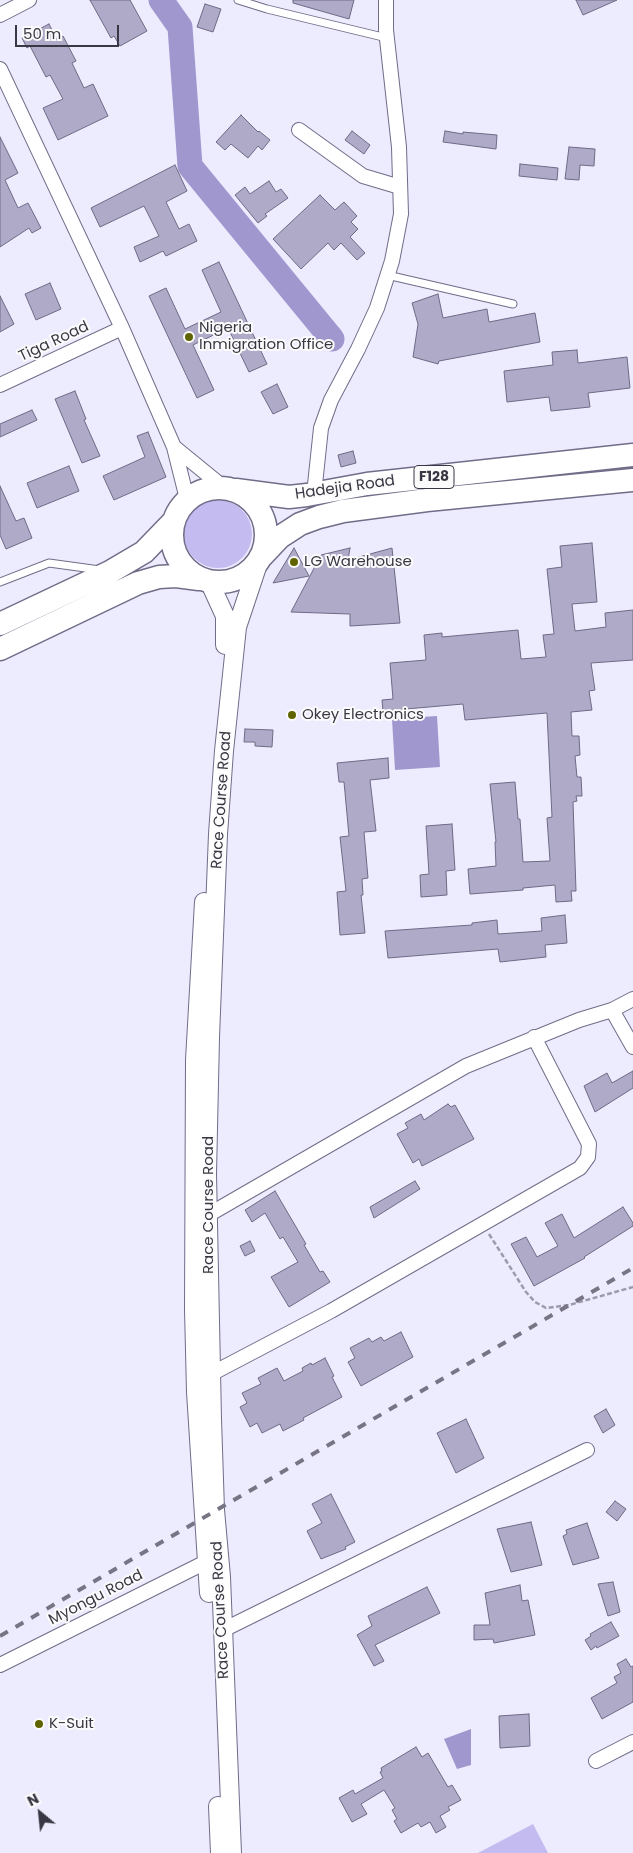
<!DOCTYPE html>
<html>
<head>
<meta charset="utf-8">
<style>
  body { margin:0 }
  #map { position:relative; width:633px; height:1853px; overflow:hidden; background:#edebfe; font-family:Poppins,sans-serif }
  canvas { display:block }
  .north { position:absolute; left:15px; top:1788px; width:50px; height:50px; -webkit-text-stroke:4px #fbfbfb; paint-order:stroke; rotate:332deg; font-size:14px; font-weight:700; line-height:20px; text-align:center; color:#393743 }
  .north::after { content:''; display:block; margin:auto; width:18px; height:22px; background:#393743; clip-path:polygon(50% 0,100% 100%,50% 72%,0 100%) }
  .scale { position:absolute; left:15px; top:25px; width:104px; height:22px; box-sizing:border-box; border:2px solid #393743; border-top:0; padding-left:6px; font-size:15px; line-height:18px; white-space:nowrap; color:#393743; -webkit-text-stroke:4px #fbfbfb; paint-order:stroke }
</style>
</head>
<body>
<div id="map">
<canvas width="633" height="1853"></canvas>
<div class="north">N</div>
<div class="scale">50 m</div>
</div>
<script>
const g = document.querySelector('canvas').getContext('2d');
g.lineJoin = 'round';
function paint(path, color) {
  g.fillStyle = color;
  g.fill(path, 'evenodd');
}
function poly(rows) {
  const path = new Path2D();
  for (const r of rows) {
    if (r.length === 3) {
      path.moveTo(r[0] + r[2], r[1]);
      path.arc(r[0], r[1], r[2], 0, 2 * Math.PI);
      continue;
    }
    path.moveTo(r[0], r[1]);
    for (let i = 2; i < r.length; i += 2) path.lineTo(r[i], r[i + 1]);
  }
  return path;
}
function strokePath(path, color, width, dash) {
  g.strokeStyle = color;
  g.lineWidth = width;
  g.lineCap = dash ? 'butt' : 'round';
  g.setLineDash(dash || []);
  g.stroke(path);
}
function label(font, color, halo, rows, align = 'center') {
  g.font = font + ' Poppins,sans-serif';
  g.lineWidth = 4;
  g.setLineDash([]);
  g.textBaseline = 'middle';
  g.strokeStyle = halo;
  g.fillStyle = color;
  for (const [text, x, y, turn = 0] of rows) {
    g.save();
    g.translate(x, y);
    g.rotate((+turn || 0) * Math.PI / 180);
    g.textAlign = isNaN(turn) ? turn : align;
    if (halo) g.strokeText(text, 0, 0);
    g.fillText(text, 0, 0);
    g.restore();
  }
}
paint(poly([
  [218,534,34],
  [533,1824,548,1853,478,1853]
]), '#c4bbf1');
paint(poly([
  [437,716,440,767,395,770,392,719],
  [471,1729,471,1765,457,1769,444,1739]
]), '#a197cf');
strokePath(poly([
  [161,0,180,27,190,166,332,339]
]), '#a197cf', 25);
const building = poly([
  [90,0,130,0,147,31,120,46,114,36,111,38,90,0],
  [293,0,354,0,349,19,293,3,293,0],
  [576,0,617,0,583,15,576,0],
  [205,4,221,9,213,32,197,27,205,4],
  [49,24,57,40,63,36,76,61,72,63,84,88,93,84,108,116,58,140,43,108,63,99,50,75,46,77,30,46,27,48,22,38,49,24],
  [241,115,258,132,259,131,270,140,262,150,258,146,248,158,231,144,225,150,216,142,241,115],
  [352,131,370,145,364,154,345,140,352,131],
  [445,131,463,134,463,132,497,135,496,149,443,142,445,131],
  [0,137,18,173,5,180,18,208,28,203,41,228,32,233,29,228,0,247,0,137],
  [569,147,595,149,594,166,580,165,579,180,565,179,569,147],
  [520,164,558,168,557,180,519,176,520,164],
  [175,165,187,191,166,202,179,229,189,224,197,241,166,256,163,251,140,262,134,247,159,236,144,206,100,227,91,208,175,165],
  [269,181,276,192,281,189,288,198,265,214,267,216,258,223,235,195,245,187,250,194,269,181],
  [320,195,335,210,344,202,357,216,351,222,358,229,350,237,365,253,357,260,341,243,334,250,328,243,301,269,273,239,320,195],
  [219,262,267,364,249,372,228,328,193,345,214,390,197,398,149,296,166,288,185,329,221,312,202,270,219,262],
  [50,283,61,309,36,320,25,294,50,283],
  [438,294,443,318,487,309,489,322,535,313,540,342,439,361,438,364,413,357,418,324,412,303,438,294],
  [0,296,14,324,0,332,0,296],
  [577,350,578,363,627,357,630,388,588,393,590,407,551,411,549,397,507,402,504,371,553,365,552,352,577,350],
  [277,384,288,407,273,414,261,392,277,384],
  [75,391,86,419,84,420,100,456,82,463,55,399,75,391],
  [32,410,37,420,0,437,0,424,32,410],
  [148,432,166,477,114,500,103,476,145,457,137,436,148,432],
  [353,451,356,463,341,467,338,455,353,451],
  [69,466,79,491,37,508,27,483,69,466],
  [0,486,16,521,24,518,32,538,6,549,0,535,0,486],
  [592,543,597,602,572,604,575,631,606,627,605,613,633,610,633,660,591,663,595,690,589,691,592,710,571,712,572,736,579,736,580,755,575,756,577,777,581,777,582,796,576,796,577,801,573,802,576,891,571,891,572,901,556,902,555,885,523,888,523,890,470,894,468,869,496,866,495,842,496,842,490,784,515,782,518,819,520,819,523,862,550,861,547,818,552,817,547,713,465,720,463,704,383,711,382,700,393,699,390,663,426,660,424,635,442,633,442,637,518,630,521,659,546,657,543,635,554,634,547,569,562,567,560,546,592,543],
  [294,548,309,576,273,583,294,548],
  [350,548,348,560,392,548,400,623,350,626,350,614,291,612,321,555,350,548],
  [245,729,273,730,272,747,255,746,255,742,244,742,245,729],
  [388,758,389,778,370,780,376,831,364,832,368,878,362,879,363,895,361,895,365,933,340,935,337,892,346,891,340,837,349,836,344,782,339,782,337,763,388,758],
  [452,824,455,870,446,871,447,895,421,897,420,875,429,874,426,826,452,824],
  [565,915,567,943,545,945,546,957,500,962,498,949,388,958,385,931,472,925,472,923,497,920,498,934,542,931,541,918,565,915],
  [633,1071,633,1088,595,1112,584,1086,607,1073,612,1083,633,1071],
  [448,1104,451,1107,455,1105,474,1139,422,1166,419,1159,413,1163,397,1134,408,1128,405,1123,421,1114,424,1120,448,1104],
  [415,1181,420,1189,374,1218,370,1207,415,1181],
  [275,1191,306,1244,304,1245,320,1272,323,1271,330,1282,289,1307,271,1277,298,1262,283,1237,280,1239,265,1213,252,1222,245,1210,275,1191],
  [623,1207,633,1223,633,1226,584,1257,585,1258,534,1286,511,1244,526,1237,537,1257,558,1246,545,1223,562,1214,574,1238,623,1207],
  [250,1241,255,1251,245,1256,240,1246,250,1241],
  [401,1332,413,1357,361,1386,348,1362,355,1358,350,1348,369,1338,372,1342,381,1337,384,1341,401,1332],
  [325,1358,334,1376,332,1377,342,1397,303,1418,304,1420,283,1431,280,1424,262,1433,257,1423,250,1427,240,1407,247,1403,242,1393,261,1384,258,1378,277,1368,284,1381,303,1371,302,1368,311,1363,312,1365,325,1358],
  [606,1409,615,1425,603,1433,594,1416,606,1409],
  [466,1419,484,1458,456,1473,437,1433,466,1419],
  [331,1494,355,1542,345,1547,346,1549,321,1559,307,1531,322,1523,312,1504,331,1494],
  [615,1501,626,1509,617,1521,606,1512,615,1501],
  [531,1522,542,1565,511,1572,497,1529,531,1522],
  [587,1523,599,1558,573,1565,563,1536,567,1534,566,1530,587,1523],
  [613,1582,620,1612,608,1616,598,1584,613,1582],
  [520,1585,522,1601,528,1600,535,1635,494,1643,493,1639,474,1640,474,1625,490,1625,485,1593,520,1585],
  [427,1587,440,1613,375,1645,384,1661,374,1666,357,1635,372,1626,368,1616,427,1587],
  [611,1622,619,1636,597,1648,596,1646,591,1650,585,1640,591,1636,590,1634,611,1622],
  [626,1659,631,1667,633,1666,633,1702,602,1719,591,1698,617,1683,614,1677,621,1673,617,1664,626,1659],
  [529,1714,530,1746,500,1748,499,1716,529,1714],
  [416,1747,422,1757,428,1753,448,1787,452,1785,461,1800,448,1807,450,1810,440,1816,446,1827,436,1833,430,1822,421,1827,418,1823,401,1833,394,1821,397,1819,392,1810,395,1808,384,1790,361,1804,367,1814,352,1822,339,1798,353,1790,355,1794,383,1778,380,1772,382,1771,381,1768,416,1747]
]);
paint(building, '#aeaac8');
strokePath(building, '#6e6a86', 1);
const service = poly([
  [238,0,267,9,387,38],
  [387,275,513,304],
  [0,582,49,563,100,570]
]);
const minor = poly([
  [0,15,29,0],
  [0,69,122,328,174,447,187,499],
  [299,130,363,176,400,187],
  [0,385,122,328],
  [174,447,223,487],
  [314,494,321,428,331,400,358,349,377,308,392,261,401,214,399,147,386,30,386,0],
  [612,1010,633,1047],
  [208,1215,466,1066,579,1020,612,1010,633,999],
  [211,1374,331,1311,580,1168,588,1157,589,1144,534,1037],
  [223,1630,587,1450],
  [0,1665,214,1558],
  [596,1761,633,1742]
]);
const tertiary = poly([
  [209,581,225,616,225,645],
  [204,902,195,1060,194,1309,196,1392,209,1593],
  [218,1806,220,1853],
  [232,1853,221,1577,215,1510,212,1419,207,1174,210,1037,218,834,224,751,237,627,259,561]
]);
const primary = poly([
  [219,535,47],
  [236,490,289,497,307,495,367,484,633,455],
  [262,556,280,537,300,524,319,517,343,511,427,500,633,480],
  [0,624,110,572,144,552,173,522],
  [0,649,138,583,159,577,176,576,199,579]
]);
strokePath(service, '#716c88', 9);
strokePath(minor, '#716c88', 16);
strokePath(tertiary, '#716c88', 20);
strokePath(primary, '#716c88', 25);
strokePath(poly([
  [489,1234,526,1292,535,1302,546,1308,569,1305,633,1287]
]), '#9d9bab', 2.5, [5, 2.5]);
strokePath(service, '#fff', 7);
strokePath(minor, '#fff', 14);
strokePath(tertiary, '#fff', 18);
strokePath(primary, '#fff', 22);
strokePath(poly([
  [0,1636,633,1268]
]), '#777584', 4, [9, 9]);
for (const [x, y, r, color] of [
  [189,337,5,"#606400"],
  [294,562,5,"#606400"],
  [292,715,5,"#606400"],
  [39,1724,5,"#606400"]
]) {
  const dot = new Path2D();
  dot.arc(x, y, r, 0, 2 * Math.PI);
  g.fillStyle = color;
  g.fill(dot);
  strokePath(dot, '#fbfbfb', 2);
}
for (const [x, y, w] of [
  [434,477,40]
]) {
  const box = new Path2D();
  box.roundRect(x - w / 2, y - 11.5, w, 23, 4);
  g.fillStyle = '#fbfbfb';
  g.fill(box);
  strokePath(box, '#393743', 1);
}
label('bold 14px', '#393743', null, [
  ["F128",434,477]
]);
label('15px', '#393743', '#fbfbfb', [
  ["Nigeria",199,328],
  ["Inmigration Office",199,345],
  ["LG Warehouse",304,562],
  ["Okey Electronics",302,715],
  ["K-Suit",49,1724]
], 'left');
label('15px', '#393743', '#fbfbfb', [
  ["Tiga Road",54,342,-25],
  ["Hadejia Road",345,488,-8],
  ["Race Course Road",222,800,-86],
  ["Race Course Road",209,1205,-90],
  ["Myongu Road",96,1598,-27],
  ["Race Course Road",221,1610,-93]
]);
</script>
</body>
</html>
